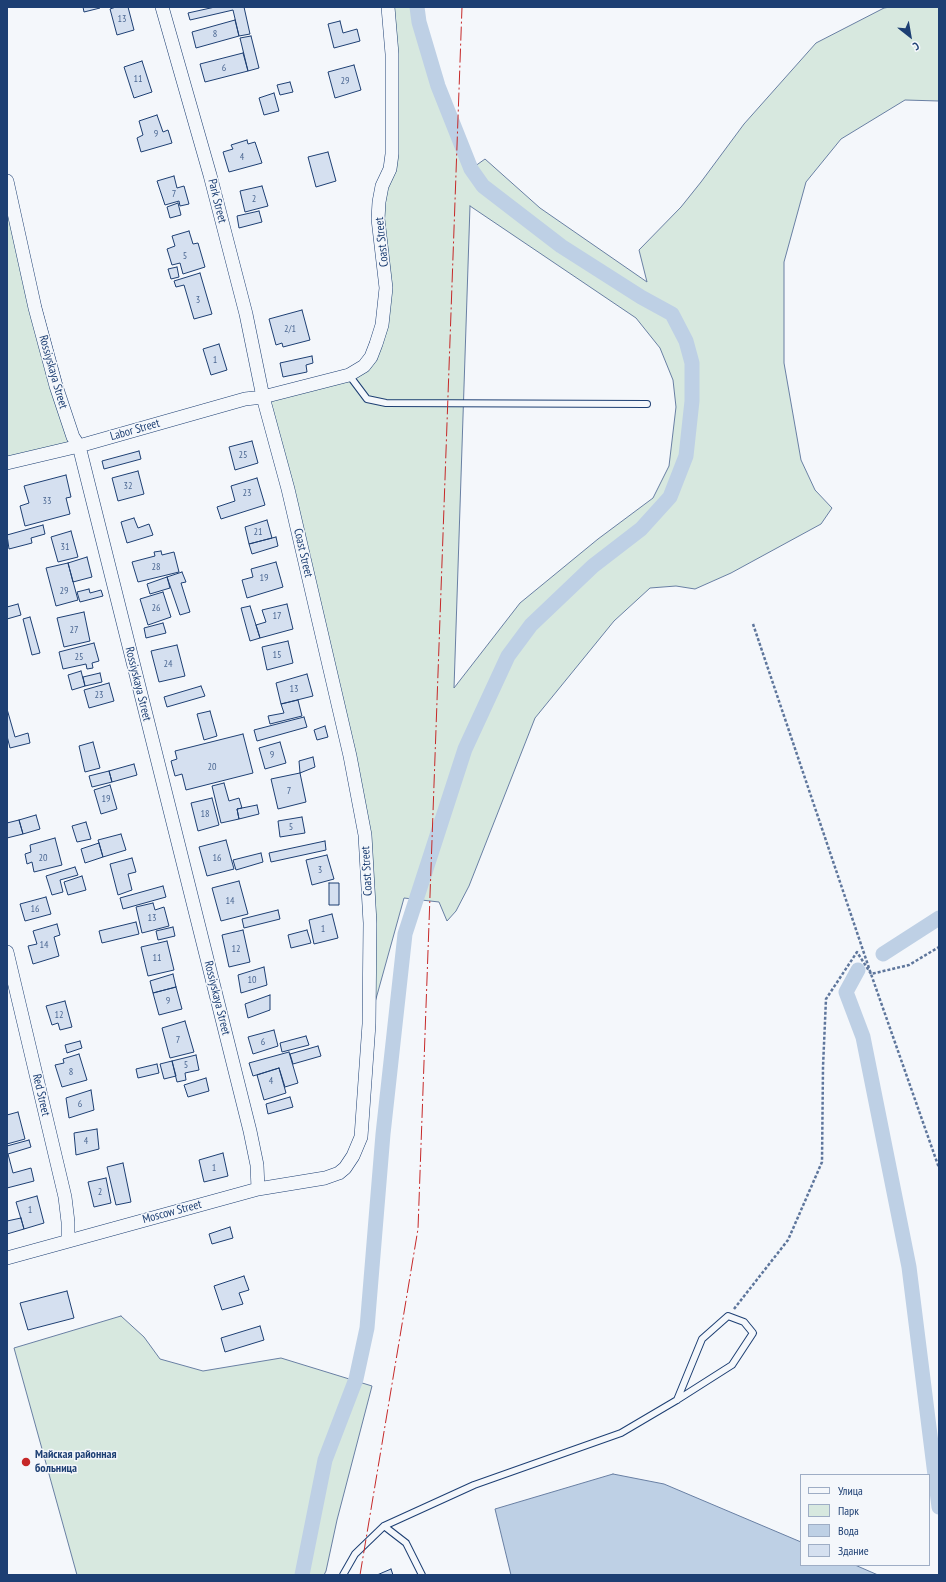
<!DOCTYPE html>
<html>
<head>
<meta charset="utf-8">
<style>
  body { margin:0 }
  #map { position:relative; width:946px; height:1582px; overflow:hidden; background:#f4f7fb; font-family:"PT Sans Narrow",sans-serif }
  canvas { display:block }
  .frame { position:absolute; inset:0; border:8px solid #1d3f73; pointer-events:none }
  .legend { position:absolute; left:800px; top:1474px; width:130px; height:92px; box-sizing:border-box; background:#f4f7fb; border:1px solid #9eadc5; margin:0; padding:5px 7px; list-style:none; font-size:12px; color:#1d3f73 }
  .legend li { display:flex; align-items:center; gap:8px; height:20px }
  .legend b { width:20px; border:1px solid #9eadc5 }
  .north { position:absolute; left:890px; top:16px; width:40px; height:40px; -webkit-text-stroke:3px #f4f7fb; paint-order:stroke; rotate:149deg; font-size:11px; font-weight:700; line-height:16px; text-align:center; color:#1d3f73 }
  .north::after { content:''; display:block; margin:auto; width:14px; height:18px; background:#1d3f73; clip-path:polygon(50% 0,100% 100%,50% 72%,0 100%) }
</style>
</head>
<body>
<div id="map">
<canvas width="946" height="1582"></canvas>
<div class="frame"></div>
<ul class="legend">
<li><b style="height:5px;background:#f4f7fb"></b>Улица</li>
<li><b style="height:11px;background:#d7e8df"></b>Парк</li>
<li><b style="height:11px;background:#bed0e5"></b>Вода</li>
<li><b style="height:11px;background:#d5e0f0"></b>Здание</li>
</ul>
<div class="north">С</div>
</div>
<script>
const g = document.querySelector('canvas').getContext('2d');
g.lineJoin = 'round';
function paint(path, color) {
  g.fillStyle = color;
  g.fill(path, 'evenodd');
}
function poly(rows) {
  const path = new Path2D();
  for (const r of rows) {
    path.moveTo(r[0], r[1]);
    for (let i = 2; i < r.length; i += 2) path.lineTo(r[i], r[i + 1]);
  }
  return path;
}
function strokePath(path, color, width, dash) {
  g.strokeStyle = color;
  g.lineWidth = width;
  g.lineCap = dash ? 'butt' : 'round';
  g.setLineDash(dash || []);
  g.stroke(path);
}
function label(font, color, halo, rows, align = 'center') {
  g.font = font + ' "PT Sans Narrow",sans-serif';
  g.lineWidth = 3;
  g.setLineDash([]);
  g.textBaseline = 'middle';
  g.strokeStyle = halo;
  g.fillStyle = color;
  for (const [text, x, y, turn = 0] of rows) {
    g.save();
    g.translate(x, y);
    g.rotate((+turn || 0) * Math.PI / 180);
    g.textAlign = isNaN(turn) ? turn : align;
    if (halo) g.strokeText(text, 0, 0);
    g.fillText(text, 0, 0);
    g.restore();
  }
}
const green = poly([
  [388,7,417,7,419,22,438,86,471,169,485,159,540,208,647,282,639,250,681,207,701,182,744,124,816,43,884,8,890,7,939,7,939,101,905,100,841,139,806,182,784,262,784,363,801,460,815,490,832,508,821,524,731,573,695,589,676,586,650,588,614,621,535,718,469,886,456,911,447,921,439,902,404,898,369,1024,365,835,263,397,364,366,382,325,378,219,390,169,388,7],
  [470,206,636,318,660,348,673,380,676,407,669,466,653,498,598,539,520,603,454,688,470,206],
  [7,181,79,446,7,463,7,181],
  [121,1316,144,1337,160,1359,203,1371,281,1358,372,1386,337,1520,326,1571,324,1575,77,1575,14,1348,121,1316]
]);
paint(green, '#d7e8df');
strokePath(green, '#687fa3', 1);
const water = poly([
  [613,1474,664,1484,801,1542,801,1565,855,1565,878,1575,511,1575,495,1509,613,1474]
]);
paint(water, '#bed0e5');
strokePath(water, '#687fa3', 1);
strokePath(poly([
  [883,954,939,918],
  [858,970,846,992,863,1037,909,1267,939,1507],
  [302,1575,325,1460,356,1379,367,1328,383,1134,405,934,465,749,508,656,531,625,593,566,641,529,670,497,686,456,692,401,692,363,686,341,672,314,641,297,561,246,483,186,471,169,438,86,419,22,417,7]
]), '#bed0e5', 15);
const building = poly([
  [83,7,99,7,100,8,84,12,83,7],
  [116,7,128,7,134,30,117,35,110,9,116,7],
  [215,7,244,7,250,34,239,36,233,10,190,20,188,13,215,7],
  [235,20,239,36,196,48,192,32,235,20],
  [340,21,343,33,357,29,360,41,334,48,328,24,340,21],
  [251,36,259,68,248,71,240,38,251,36],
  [243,53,248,71,205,82,200,64,243,53],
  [142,61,152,92,134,98,124,67,142,61],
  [354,65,361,90,335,98,328,72,354,65],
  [290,82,293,92,280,95,277,85,290,82],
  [274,93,279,111,264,115,259,98,274,93],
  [157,115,163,132,168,130,172,143,141,152,137,138,143,135,139,121,157,115],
  [247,140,248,144,255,142,262,163,229,172,223,152,233,149,231,145,247,140],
  [328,152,336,181,316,187,308,157,328,152],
  [174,176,177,188,184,186,189,204,180,206,179,201,165,205,157,181,174,176],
  [262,186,268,206,245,212,240,191,262,186],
  [178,203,181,215,170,218,167,207,178,203],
  [259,211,262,222,239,228,237,216,259,211],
  [189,231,193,244,198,243,205,267,183,274,180,263,172,265,167,249,175,246,172,236,189,231],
  [177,267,179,277,171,279,168,269,177,267],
  [200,273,212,314,194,319,184,285,176,287,174,281,200,273],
  [302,310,310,340,283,347,282,343,276,345,269,319,302,310],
  [219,344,227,370,211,375,203,349,219,344],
  [312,356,313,363,306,365,307,372,283,377,280,363,312,356],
  [252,441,258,463,235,470,229,447,252,441],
  [139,451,141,459,104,469,102,461,139,451],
  [138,471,144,494,118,501,112,478,138,471],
  [66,475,71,497,66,498,70,514,25,526,20,506,29,503,24,486,66,475],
  [257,478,265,505,221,519,217,507,235,501,231,486,257,478],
  [134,518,138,528,149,524,153,535,127,543,121,522,134,518],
  [267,520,272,538,249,544,245,527,267,520],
  [43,525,45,534,31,538,32,543,9,549,7,535,43,525],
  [71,531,78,557,58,562,51,537,71,531],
  [276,537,278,546,252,554,249,544,276,537],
  [161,551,162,555,174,552,179,572,138,582,132,562,155,556,154,552,161,551],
  [87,557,92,577,73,582,68,563,87,557],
  [276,562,283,587,247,598,242,580,253,577,251,569,276,562],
  [68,563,78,600,56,606,46,568,68,563],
  [182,572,186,582,181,583,190,612,180,615,167,577,182,572],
  [167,577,170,588,150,594,147,584,167,577],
  [89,589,90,593,101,590,103,596,80,602,77,592,89,589],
  [163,592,171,617,148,625,140,599,163,592],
  [18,604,21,615,7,619,7,607,18,604],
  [287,604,293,629,260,638,256,625,266,622,262,610,287,604],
  [250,606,260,638,250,641,241,608,250,606],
  [84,612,90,641,64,647,57,618,84,612],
  [30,617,40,653,32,655,23,619,30,617],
  [163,623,166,633,146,638,144,628,163,623],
  [288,641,293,663,267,670,262,647,288,641],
  [94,643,99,661,92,663,93,668,87,669,86,664,63,669,59,652,94,643],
  [177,645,185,676,159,682,151,651,177,645],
  [81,671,85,686,72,690,68,675,81,671],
  [100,673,102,682,85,686,83,677,100,673],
  [307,674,313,696,281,704,276,683,307,674],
  [109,683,114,701,89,708,84,690,109,683],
  [201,686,205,696,167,707,164,697,201,686],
  [298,700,302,716,270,724,268,716,284,713,281,704,298,700],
  [7,709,15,737,28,733,30,743,10,748,7,736,7,709],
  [210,711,217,736,204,740,197,714,210,711],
  [304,717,307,727,257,741,254,730,304,717],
  [325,726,328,737,317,740,314,730,325,726],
  [243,734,253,773,186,790,182,774,175,776,171,761,177,759,175,751,243,734],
  [93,742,100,768,85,772,79,746,93,742],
  [280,742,286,763,265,769,259,748,280,742],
  [313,757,315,767,300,773,299,761,313,757],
  [134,764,137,775,112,782,109,771,134,764],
  [109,771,112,782,92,787,89,776,109,771],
  [300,773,306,802,278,809,271,779,300,773],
  [224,783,229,801,239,798,242,808,237,809,239,819,221,823,212,786,224,783],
  [110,785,117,809,101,814,94,790,110,785],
  [212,798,219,825,198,831,191,803,212,798],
  [257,805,259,814,239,819,237,809,257,805],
  [36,815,40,829,23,834,19,820,36,815],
  [302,817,305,833,280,837,278,821,302,817],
  [19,820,23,834,7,838,7,823,19,820],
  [86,822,91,839,77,842,72,826,86,822],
  [121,834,126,850,103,857,98,840,121,834],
  [55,838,62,865,34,872,32,862,27,864,25,854,31,852,30,845,55,838],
  [226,840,234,869,207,876,199,847,226,840],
  [325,841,326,850,271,862,269,853,325,841],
  [99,843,103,857,85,863,81,849,99,843],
  [261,853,263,862,236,870,233,860,261,853],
  [327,855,334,879,312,885,306,860,327,855],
  [132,858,136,872,128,874,132,890,118,895,110,864,132,858],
  [75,867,78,875,60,880,63,892,52,895,46,876,75,867],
  [82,876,86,890,68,895,64,882,82,876],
  [239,881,248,914,221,921,212,888,239,881],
  [329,883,339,883,339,905,329,905,329,883],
  [163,886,166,897,123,909,120,898,163,886],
  [46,897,51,914,25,921,20,904,46,897],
  [153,903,155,910,164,907,169,926,142,933,136,907,153,903],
  [278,910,280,919,244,928,242,919,278,910],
  [332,914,338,938,314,944,309,920,332,914],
  [136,922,139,934,102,943,99,931,136,922],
  [57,924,60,935,54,937,59,956,33,964,28,946,37,944,33,931,57,924],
  [173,927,175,936,158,940,156,931,173,927],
  [243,930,250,962,229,967,222,935,243,930],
  [307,930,311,943,291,948,288,935,307,930],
  [167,941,174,970,148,976,141,947,167,941],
  [264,967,267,985,241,993,238,975,264,967],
  [173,974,176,987,153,993,150,981,173,974],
  [176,987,182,1009,159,1015,153,993,176,987],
  [270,995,270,1010,248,1018,245,1004,270,995],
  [65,1001,72,1027,60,1030,58,1023,52,1025,46,1006,65,1001],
  [185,1021,194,1052,170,1058,162,1028,185,1021],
  [274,1030,278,1046,253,1054,248,1037,274,1030],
  [306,1036,309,1045,282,1052,280,1043,306,1036],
  [80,1041,82,1048,67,1053,65,1045,80,1041],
  [318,1046,321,1056,293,1064,290,1054,318,1046],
  [289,1052,298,1083,285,1087,279,1068,253,1076,249,1063,289,1052],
  [79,1054,87,1080,62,1087,55,1065,64,1063,63,1059,79,1054],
  [196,1055,199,1070,185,1073,186,1080,177,1082,172,1061,196,1055],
  [172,1061,176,1076,164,1079,160,1064,172,1061],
  [157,1064,159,1073,138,1078,136,1069,157,1064],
  [279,1068,286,1093,264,1100,257,1075,279,1068],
  [206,1078,209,1091,188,1097,184,1085,206,1078],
  [91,1090,94,1110,69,1118,66,1098,91,1090],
  [290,1097,293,1107,268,1114,266,1104,290,1097],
  [18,1112,25,1139,7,1144,7,1115,18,1112],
  [97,1129,99,1149,76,1155,74,1133,97,1129],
  [29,1140,31,1147,8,1154,13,1173,31,1168,34,1181,7,1188,7,1146,29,1140],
  [223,1153,228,1176,204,1182,199,1160,223,1153],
  [123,1163,131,1202,116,1205,107,1167,123,1163],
  [106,1178,111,1203,94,1207,88,1182,106,1178],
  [37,1196,44,1223,24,1229,16,1202,37,1196],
  [21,1218,24,1229,7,1234,7,1221,21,1218],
  [230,1227,233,1238,212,1244,209,1234,230,1227],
  [244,1276,249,1290,239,1293,243,1304,222,1310,214,1286,244,1276],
  [67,1291,74,1318,28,1330,20,1303,67,1291],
  [260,1326,264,1340,225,1352,221,1338,260,1326],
  [391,1569,393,1575,377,1575,391,1569]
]);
paint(building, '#d5e0f0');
strokePath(building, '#1d3f73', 1);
const lane = poly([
  [349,375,367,399,386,403,647,404],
  [384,1526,406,1543,422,1575],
  [343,1575,355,1554,384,1526,474,1485,621,1433,677,1400,732,1365,753,1333,744,1322,728,1316,702,1339,677,1400]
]);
const street = poly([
  [7,181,35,308,56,386,73,437,79,446,250,1131,257,1165,258,1189],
  [7,463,79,446,245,399,263,397,246,314,210,175,162,7],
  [7,952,65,1197,68,1222,68,1240],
  [7,1258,258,1189,325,1178,339,1173,345,1168,353,1156,361,1137,369,1024,370,923,365,835,350,756,288,489,263,397,349,375,364,366,371,357,376,344,382,325,386,288,378,219,379,202,382,186,390,169,392,154,392,54,388,7]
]);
strokePath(lane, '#1d3f73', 8);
strokePath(street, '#1d3f73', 14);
strokePath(poly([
  [753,624,871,974,939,1168],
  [734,1309,788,1240,822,1162,823,1067,826,999,857,952,871,974,909,965,939,947]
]), '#5e769c', 2.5, [3, 2]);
strokePath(lane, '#f4f7fb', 6);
strokePath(street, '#f4f7fb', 13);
strokePath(poly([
  [360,1575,418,1229,462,7]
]), '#c62828', 1, [14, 3, 2, 3]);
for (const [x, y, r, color] of [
  [26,1462,5,"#c62828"]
]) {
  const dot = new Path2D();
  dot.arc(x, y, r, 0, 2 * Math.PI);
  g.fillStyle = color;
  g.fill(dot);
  strokePath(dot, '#f4f7fb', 1.5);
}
label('10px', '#4b6792', null, [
  ["13",122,19],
  ["8",215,34],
  ["6",224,68],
  ["11",138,79],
  ["29",345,81],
  ["9",156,134],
  ["4",242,157],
  ["7",174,194],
  ["2",254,199],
  ["5",185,256],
  ["3",198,300],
  ["2/1",290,329],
  ["1",215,360],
  ["25",243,455],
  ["32",128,486],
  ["23",247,493],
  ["33",47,501],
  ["21",258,532],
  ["31",65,547],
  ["28",156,567],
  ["19",264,578],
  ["29",64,591],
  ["26",156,608],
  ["17",277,616],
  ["27",74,630],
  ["15",277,655],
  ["25",79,657],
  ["24",168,664],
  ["13",294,689],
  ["23",99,695],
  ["9",272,755],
  ["20",212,767],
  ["7",289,791],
  ["19",106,799],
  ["18",205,814],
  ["5",291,827],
  ["20",43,858],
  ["16",217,858],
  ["3",320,870],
  ["14",230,901],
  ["16",35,909],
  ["13",152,918],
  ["1",323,929],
  ["14",44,945],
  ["12",236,949],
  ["11",157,958],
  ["10",252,980],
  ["9",168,1001],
  ["12",59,1015],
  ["7",178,1040],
  ["6",263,1042],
  ["5",186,1065],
  ["8",71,1072],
  ["4",271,1081],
  ["6",80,1104],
  ["4",86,1141],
  ["1",214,1168],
  ["2",100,1192],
  ["1",30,1210]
]);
label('12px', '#1d3f73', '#f4f7fb', [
  ["Park Street",217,201,76],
  ["Coast Street",382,242,-96],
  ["Rossiyskaya Street",53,372,74],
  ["Labor Street",135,430,-16],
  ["Coast Street",303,553,77],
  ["Rossiyskaya Street",138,684,76],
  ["Coast Street",367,871,-93],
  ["Rossiyskaya Street",217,998,76],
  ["Red Street",41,1095,77],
  ["Moscow Street",172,1212,-15]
]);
label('bold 12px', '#1d3f73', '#f4f7fb', [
  ["Майская районная",35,1455],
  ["больница",35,1469]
], 'left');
</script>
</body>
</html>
